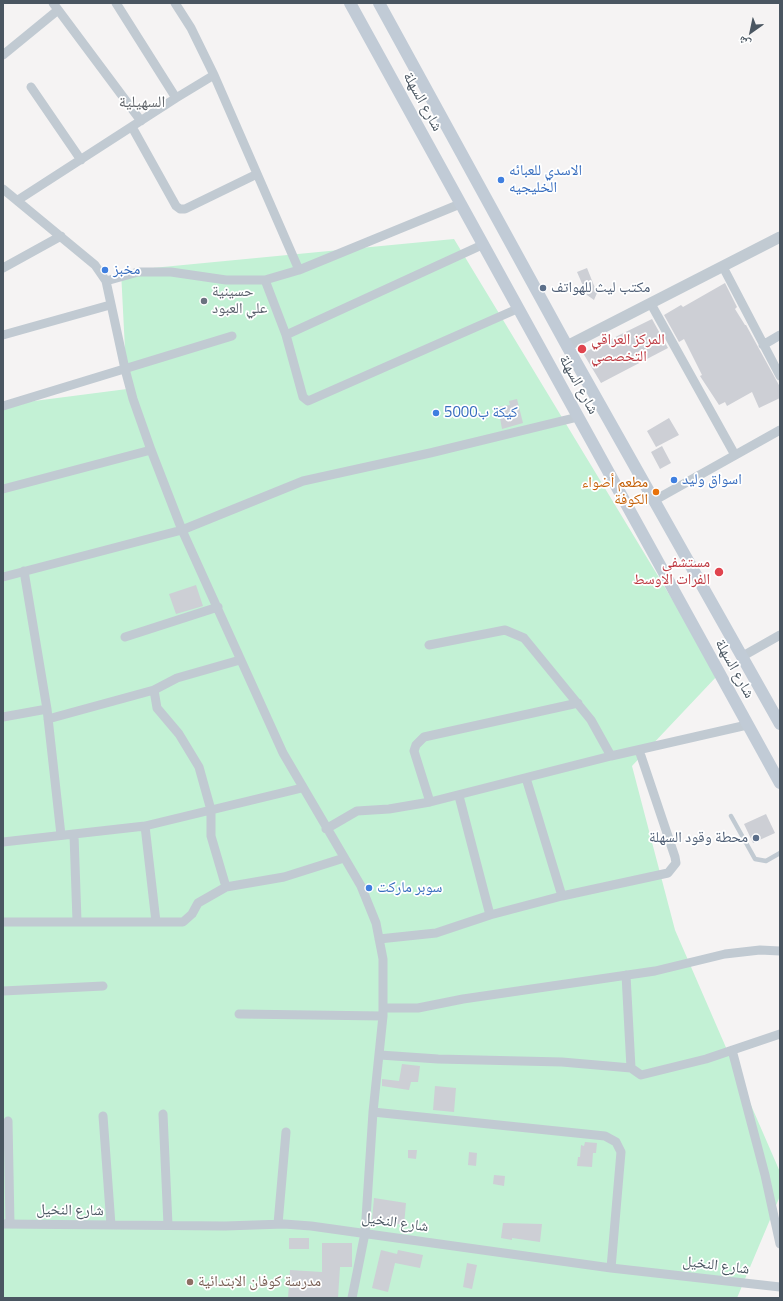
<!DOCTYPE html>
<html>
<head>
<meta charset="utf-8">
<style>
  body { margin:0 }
  #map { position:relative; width:783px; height:1301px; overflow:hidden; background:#f5f3f3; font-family:"Titillium Web","Noto Naskh Arabic",sans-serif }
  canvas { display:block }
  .frame { position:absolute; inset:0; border:4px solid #4a5661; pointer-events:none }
  .north { position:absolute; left:731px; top:12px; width:40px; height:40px; -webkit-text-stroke:3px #fff; paint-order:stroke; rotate:213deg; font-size:11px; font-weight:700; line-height:16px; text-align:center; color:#4a5661 }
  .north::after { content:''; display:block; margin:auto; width:14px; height:18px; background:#4a5661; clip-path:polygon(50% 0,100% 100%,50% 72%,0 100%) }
</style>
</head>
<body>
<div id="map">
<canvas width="783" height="1301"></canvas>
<div class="frame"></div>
<div class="north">ش</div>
</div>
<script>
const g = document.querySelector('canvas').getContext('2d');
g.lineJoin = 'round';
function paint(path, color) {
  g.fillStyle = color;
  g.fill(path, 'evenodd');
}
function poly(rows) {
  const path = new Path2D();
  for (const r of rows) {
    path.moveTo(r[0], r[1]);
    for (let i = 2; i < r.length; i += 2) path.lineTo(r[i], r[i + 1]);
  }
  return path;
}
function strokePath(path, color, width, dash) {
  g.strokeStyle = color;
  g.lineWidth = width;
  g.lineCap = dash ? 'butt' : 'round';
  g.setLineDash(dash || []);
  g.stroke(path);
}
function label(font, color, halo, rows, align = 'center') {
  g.font = font + ' "Titillium Web","Noto Naskh Arabic",sans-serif';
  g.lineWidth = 3.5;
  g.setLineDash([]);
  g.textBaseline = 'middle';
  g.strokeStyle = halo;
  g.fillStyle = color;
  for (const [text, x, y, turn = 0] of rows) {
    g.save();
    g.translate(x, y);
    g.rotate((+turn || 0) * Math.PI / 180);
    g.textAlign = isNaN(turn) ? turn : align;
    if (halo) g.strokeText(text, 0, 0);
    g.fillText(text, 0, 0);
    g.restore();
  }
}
paint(poly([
  [454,239,718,675,632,766,675,930,780,1172,780,1196,737,1298,3,1298,3,405,127,389,121,271]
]), '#c3f1d5');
paint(poly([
  [587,268,597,293,594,300,587,295,577,272],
  [725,283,737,307,735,309,745,325,746,325,780,387,780,398,759,408,752,392,727,406,725,402,719,405,700,376,702,375,684,339,679,342,664,315,681,305,683,307],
  [652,319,668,348,601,383,583,353],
  [517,399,523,423,502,429,498,407,510,405,509,401],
  [669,418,679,435,656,447,647,431],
  [662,446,671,463,660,469,651,452],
  [196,585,203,606,176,614,169,594],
  [766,814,775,833,753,843,744,824],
  [402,1064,420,1066,418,1082,411,1082,409,1090,382,1086,382,1079,399,1081],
  [435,1086,456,1088,454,1112,433,1110],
  [585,1142,597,1143,596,1153,593,1153,592,1167,577,1166,578,1157,580,1157,581,1145,584,1146],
  [408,1150,417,1150,416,1159,408,1158],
  [469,1152,477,1153,476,1166,468,1165],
  [494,1175,505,1176,504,1186,493,1184],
  [374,1198,406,1203,404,1225,372,1220],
  [503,1223,542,1224,540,1242,512,1238,512,1240,501,1238],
  [289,1238,309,1238,309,1249,289,1249],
  [322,1243,352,1243,352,1267,340,1267,338,1298,288,1298,290,1270,322,1272],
  [381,1250,397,1254,398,1250,423,1255,420,1268,395,1263,388,1292,372,1288],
  [467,1263,477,1265,472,1289,463,1287]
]), '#cdcfd5');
strokePath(poly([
  [731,816,755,859,766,861,780,853]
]), '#c1cad2', 4.5);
strokePath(poly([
  [53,3,141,121],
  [116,3,176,98],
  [175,3,191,28,214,75,299,270],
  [3,55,58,10],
  [31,87,81,160],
  [132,127,176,206,180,209,185,209,257,174],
  [3,189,95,265,106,281,125,369,133,399,151,450,182,530,283,753,361,886,376,923,383,959,383,1016,373,1112,365,1233,352,1298],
  [18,200,176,98,214,75],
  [723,267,780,376],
  [3,268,61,236],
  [265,280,286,335,303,397,308,401,517,309],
  [106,281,138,272,171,272,226,280,265,280,299,270,460,204],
  [651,304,735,455],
  [3,335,110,305],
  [286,335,482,245],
  [763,345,780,335],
  [3,406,232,336],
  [3,489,151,450],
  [655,500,780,430],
  [24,571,47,709,61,835],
  [3,577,182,530,303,481,430,453,578,417],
  [125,637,218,607],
  [429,645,505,630,524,638,591,720,611,756],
  [743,656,780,635],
  [240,660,177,678,154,690,157,708,179,734,199,767,211,810,211,836,226,887,284,877,344,858],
  [3,717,47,709],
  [48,719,154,690],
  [526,778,562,896],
  [459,796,490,915],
  [430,802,414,751,416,745,424,737,578,703],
  [145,826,156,922],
  [326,829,357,811,389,809,430,802,611,756,747,725],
  [74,835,77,921],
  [3,842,145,826,302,788],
  [3,922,183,922,192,914,198,903,226,887],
  [379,939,436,933,490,915,562,896,668,873,676,863,675,857,639,750],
  [626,975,631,1068,641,1075,706,1059,780,1034],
  [3,991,103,986],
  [383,1008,418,1008,463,999,655,971,725,954,760,950,780,951],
  [239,1014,383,1016],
  [732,1050,765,1175,780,1244],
  [380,1055,438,1059,562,1062,631,1068],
  [373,1112,605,1136,616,1142,621,1152,611,1268],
  [163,1114,168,1225],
  [103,1116,111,1225],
  [8,1121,10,1224],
  [3,1224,225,1226,284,1224,311,1226,611,1268,780,1287],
  [278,1224,286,1132]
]), '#c1cad2', 9);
strokePath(poly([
  [567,346,780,237]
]), '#c1cad2', 11);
strokePath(poly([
  [350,3,780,783],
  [379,3,567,346,780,724]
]), '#c1cbd6', 12);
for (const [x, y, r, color] of [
  [501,180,4,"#3f7fe0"],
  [105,270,4,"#3f7fe0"],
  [543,288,4,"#5c6f8a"],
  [204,301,4,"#6b7280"],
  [582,349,5,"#e0444e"],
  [436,413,4,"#3f7fe0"],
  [674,480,4,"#3f7fe0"],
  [656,492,4,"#e8710a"],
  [719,572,5,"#e0444e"],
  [756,838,4,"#5c6f8a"],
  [369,888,4,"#3f7fe0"],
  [190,1282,4,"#8d6e63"]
]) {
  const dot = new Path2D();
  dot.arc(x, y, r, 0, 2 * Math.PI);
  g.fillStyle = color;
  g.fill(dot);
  strokePath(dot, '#fff', 1.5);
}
label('15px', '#4a5661', '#fff', [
  ["شارع السهلة",422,102,61],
  ["شارع السهلة",578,385,61],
  ["شارع السهلة",734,669,61],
  ["شارع النخيل",70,1211,1],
  ["شارع النخيل",395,1223,8],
  ["شارع النخيل",716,1266,7]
]);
label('15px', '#366cbe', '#fff', [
  ["الاسدي للعبائه",509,171],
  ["الخليجيه",509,188],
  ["مخبز",113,270],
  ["كيكة ب5000",444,413],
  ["اسواق وليد",682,480],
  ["سوبر ماركت",377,888]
], 'left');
label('15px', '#4e5e75', '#fff', [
  ["مكتب ليث للهواتف",551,288],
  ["محطة وقود السهلة",748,838,"right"]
], 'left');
label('15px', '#5b616d', '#fff', [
  ["حسينية",212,292],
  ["علي العبود",212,309]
], 'left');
label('15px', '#be3a42', '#fff', [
  ["المركز العراقي",591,340],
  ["التخصصي",591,357],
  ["مستشفى",710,563,"right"],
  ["الفرات الاوسط",710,580,"right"]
], 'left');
label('15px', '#c56008', '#fff', [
  ["مطعم أضواء",648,483],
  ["الكوفة",648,500]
], 'right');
label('15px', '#785e54', '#fff', [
  ["مدرسة كوفان الابتدائية",198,1282]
], 'left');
label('16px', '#5f6368', '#fff', [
  ["السهيلية",142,103]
]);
</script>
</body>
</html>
